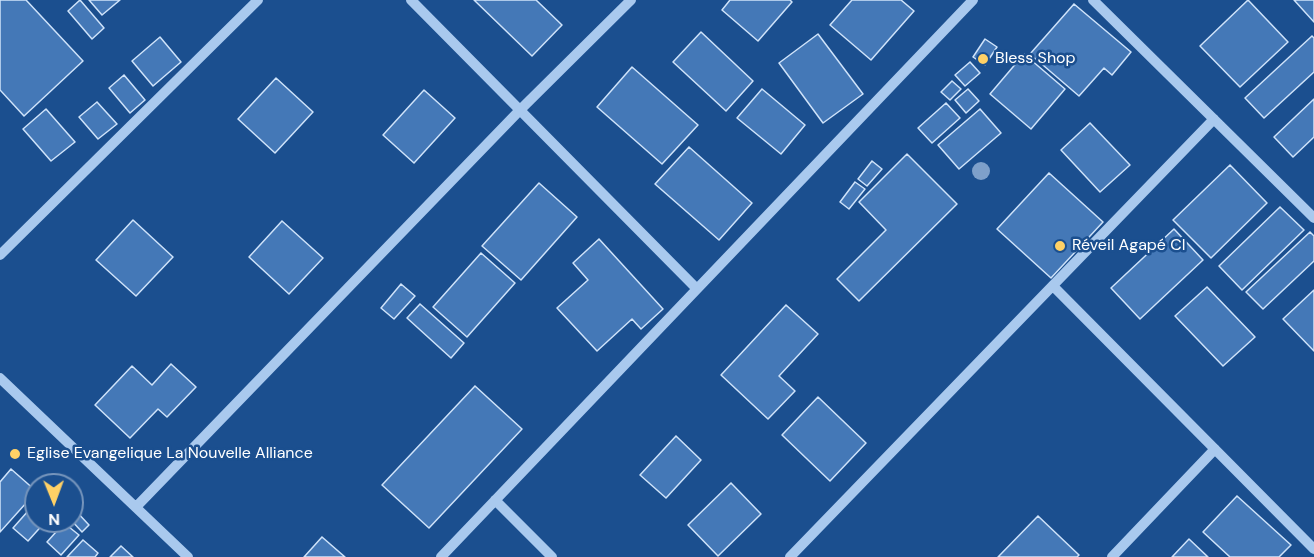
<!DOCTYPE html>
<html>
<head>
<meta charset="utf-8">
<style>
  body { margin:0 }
  #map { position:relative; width:1314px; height:557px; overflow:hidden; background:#1b4f8f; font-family:"DM Sans",sans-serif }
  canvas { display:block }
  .north { position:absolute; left:24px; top:473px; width:60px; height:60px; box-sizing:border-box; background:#1b4f8f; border:2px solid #7695bc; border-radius:50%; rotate:179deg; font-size:16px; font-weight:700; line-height:24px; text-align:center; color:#fff }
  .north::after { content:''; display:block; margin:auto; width:21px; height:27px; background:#ffd166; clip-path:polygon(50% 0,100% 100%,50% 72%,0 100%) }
</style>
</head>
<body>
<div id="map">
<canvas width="1314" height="557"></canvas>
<div class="north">N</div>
</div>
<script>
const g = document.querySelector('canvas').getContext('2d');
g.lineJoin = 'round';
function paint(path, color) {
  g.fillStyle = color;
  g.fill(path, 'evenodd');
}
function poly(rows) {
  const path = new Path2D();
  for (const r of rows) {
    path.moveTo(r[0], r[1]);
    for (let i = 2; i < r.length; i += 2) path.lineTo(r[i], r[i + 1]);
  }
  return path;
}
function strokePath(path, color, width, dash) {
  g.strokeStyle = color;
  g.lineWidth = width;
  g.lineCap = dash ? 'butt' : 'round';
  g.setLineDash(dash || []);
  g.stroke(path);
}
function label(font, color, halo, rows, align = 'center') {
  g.font = font + ' "DM Sans",sans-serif';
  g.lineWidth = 5;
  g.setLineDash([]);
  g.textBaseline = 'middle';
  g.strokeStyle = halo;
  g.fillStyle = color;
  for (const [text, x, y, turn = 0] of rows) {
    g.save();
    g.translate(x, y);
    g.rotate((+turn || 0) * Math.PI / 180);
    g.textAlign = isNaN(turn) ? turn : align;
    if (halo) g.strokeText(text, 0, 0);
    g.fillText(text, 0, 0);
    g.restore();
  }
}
const building = poly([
  [0,0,26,0,83,61,24,116,0,90,0,0],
  [80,0,104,28,92,39,68,11,80,0],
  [89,0,120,0,102,15,89,0],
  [474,0,536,0,562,25,532,56,474,0],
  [730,0,790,0,792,2,758,41,722,10,730,0],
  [852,0,901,0,914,11,871,60,830,25,852,0],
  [1248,0,1288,42,1240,87,1200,46,1248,0],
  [1294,0,1314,0,1314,22,1294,0],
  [1074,4,1131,52,1112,75,1104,68,1079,96,1030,54,1074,4],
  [701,32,753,81,726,111,673,62,701,32],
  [818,34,863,94,823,123,779,63,818,34],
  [1312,36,1314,38,1314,72,1264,118,1245,98,1312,36],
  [160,37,181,62,153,86,132,61,160,37],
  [985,39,997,47,985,65,973,57,985,39],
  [1024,54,1065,89,1031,129,990,94,1024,54],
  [970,62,980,73,965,86,955,75,970,62],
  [632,67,698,125,662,164,597,107,632,67],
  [124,75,145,100,130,113,109,88,124,75],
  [276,78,313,112,275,153,238,119,276,78],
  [952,81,961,89,950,100,941,92,952,81],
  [762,89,805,125,781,154,737,118,762,89],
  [968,89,979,101,966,113,955,100,968,89],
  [424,90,455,118,414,163,383,135,424,90],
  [1314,99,1314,137,1293,157,1274,137,1314,99],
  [97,102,117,124,98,139,79,117,97,102],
  [946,103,960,118,932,143,918,128,946,103],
  [46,109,75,142,51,161,23,129,46,109],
  [980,109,1001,133,959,169,938,145,980,109],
  [1090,123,1130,165,1100,192,1061,150,1090,123],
  [689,147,752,203,719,240,655,184,689,147],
  [907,154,957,204,859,301,837,279,886,230,859,202,907,154],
  [872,161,882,169,867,186,858,179,872,161],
  [1230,165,1267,203,1211,258,1173,220,1230,165],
  [1049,173,1103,222,1051,278,997,229,1049,173],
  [855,182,865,189,849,209,840,202,855,182],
  [539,183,577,217,521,280,482,246,539,183],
  [1280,207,1304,230,1242,290,1219,266,1280,207],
  [133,220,173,257,136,296,96,260,133,220],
  [282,221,323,258,289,294,249,257,282,221],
  [1174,229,1203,260,1140,319,1111,288,1174,229],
  [1310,232,1314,236,1314,261,1263,309,1246,292,1310,232],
  [599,239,663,309,641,329,632,319,597,351,557,308,588,280,573,263,599,239],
  [481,253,515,283,467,337,433,307,481,253],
  [401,284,415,296,394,319,381,308,401,284],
  [1207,287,1255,337,1223,366,1175,316,1207,287],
  [1314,290,1314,351,1283,319,1314,290],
  [420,304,464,343,451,358,407,318,420,304],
  [786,305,818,334,779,376,795,391,768,419,721,375,786,305],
  [171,364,196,387,167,417,158,409,130,438,95,405,132,366,152,385,171,364],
  [475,386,522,429,429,528,382,485,475,386],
  [818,397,866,443,830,481,782,435,818,397],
  [676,436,701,460,666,498,640,475,676,436],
  [11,469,36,491,36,492,0,532,0,482,11,469],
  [731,483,761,514,718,556,688,525,731,483],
  [1237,496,1291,545,1279,557,1230,557,1203,532,1237,496],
  [36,502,36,521,46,521,28,541,13,528,36,502],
  [75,510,89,525,82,532,72,521,72,512,75,510],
  [1038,516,1079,555,1077,557,998,557,1038,516],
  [64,523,79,535,61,555,47,542,64,523],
  [322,537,345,557,304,557,322,537],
  [1189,539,1208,557,1172,557,1189,539],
  [83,540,98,553,95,557,67,557,83,540],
  [121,546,133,557,110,557,121,546]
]);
paint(building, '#4478b7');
strokePath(building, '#cfe3fa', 1.5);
strokePath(poly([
  [411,0,697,289],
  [1093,0,1314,218],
  [0,255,258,0],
  [1053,286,1314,549],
  [0,378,188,557],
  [495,500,552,557],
  [136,507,520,110,631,0],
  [441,557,973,0],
  [790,557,1214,119],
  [1112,557,1215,449]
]), '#a9c9ee', 10);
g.fillStyle = '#7ea0ca';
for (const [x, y] of [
  [981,171]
]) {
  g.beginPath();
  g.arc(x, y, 9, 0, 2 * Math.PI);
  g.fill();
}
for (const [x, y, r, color] of [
  [983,59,6,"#ffd166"],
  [1060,246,6,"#ffd166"],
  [15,454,6,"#ffd166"]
]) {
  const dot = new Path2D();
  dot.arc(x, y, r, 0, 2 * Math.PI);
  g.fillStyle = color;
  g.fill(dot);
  strokePath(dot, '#1b4f8f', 2);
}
label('16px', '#fff', '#1b4f8f', [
  ["Bless Shop",995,59],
  ["Réveil Agapé CI",1072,246],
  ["Eglise Evangelique La Nouvelle Alliance",27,454]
], 'left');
</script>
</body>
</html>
